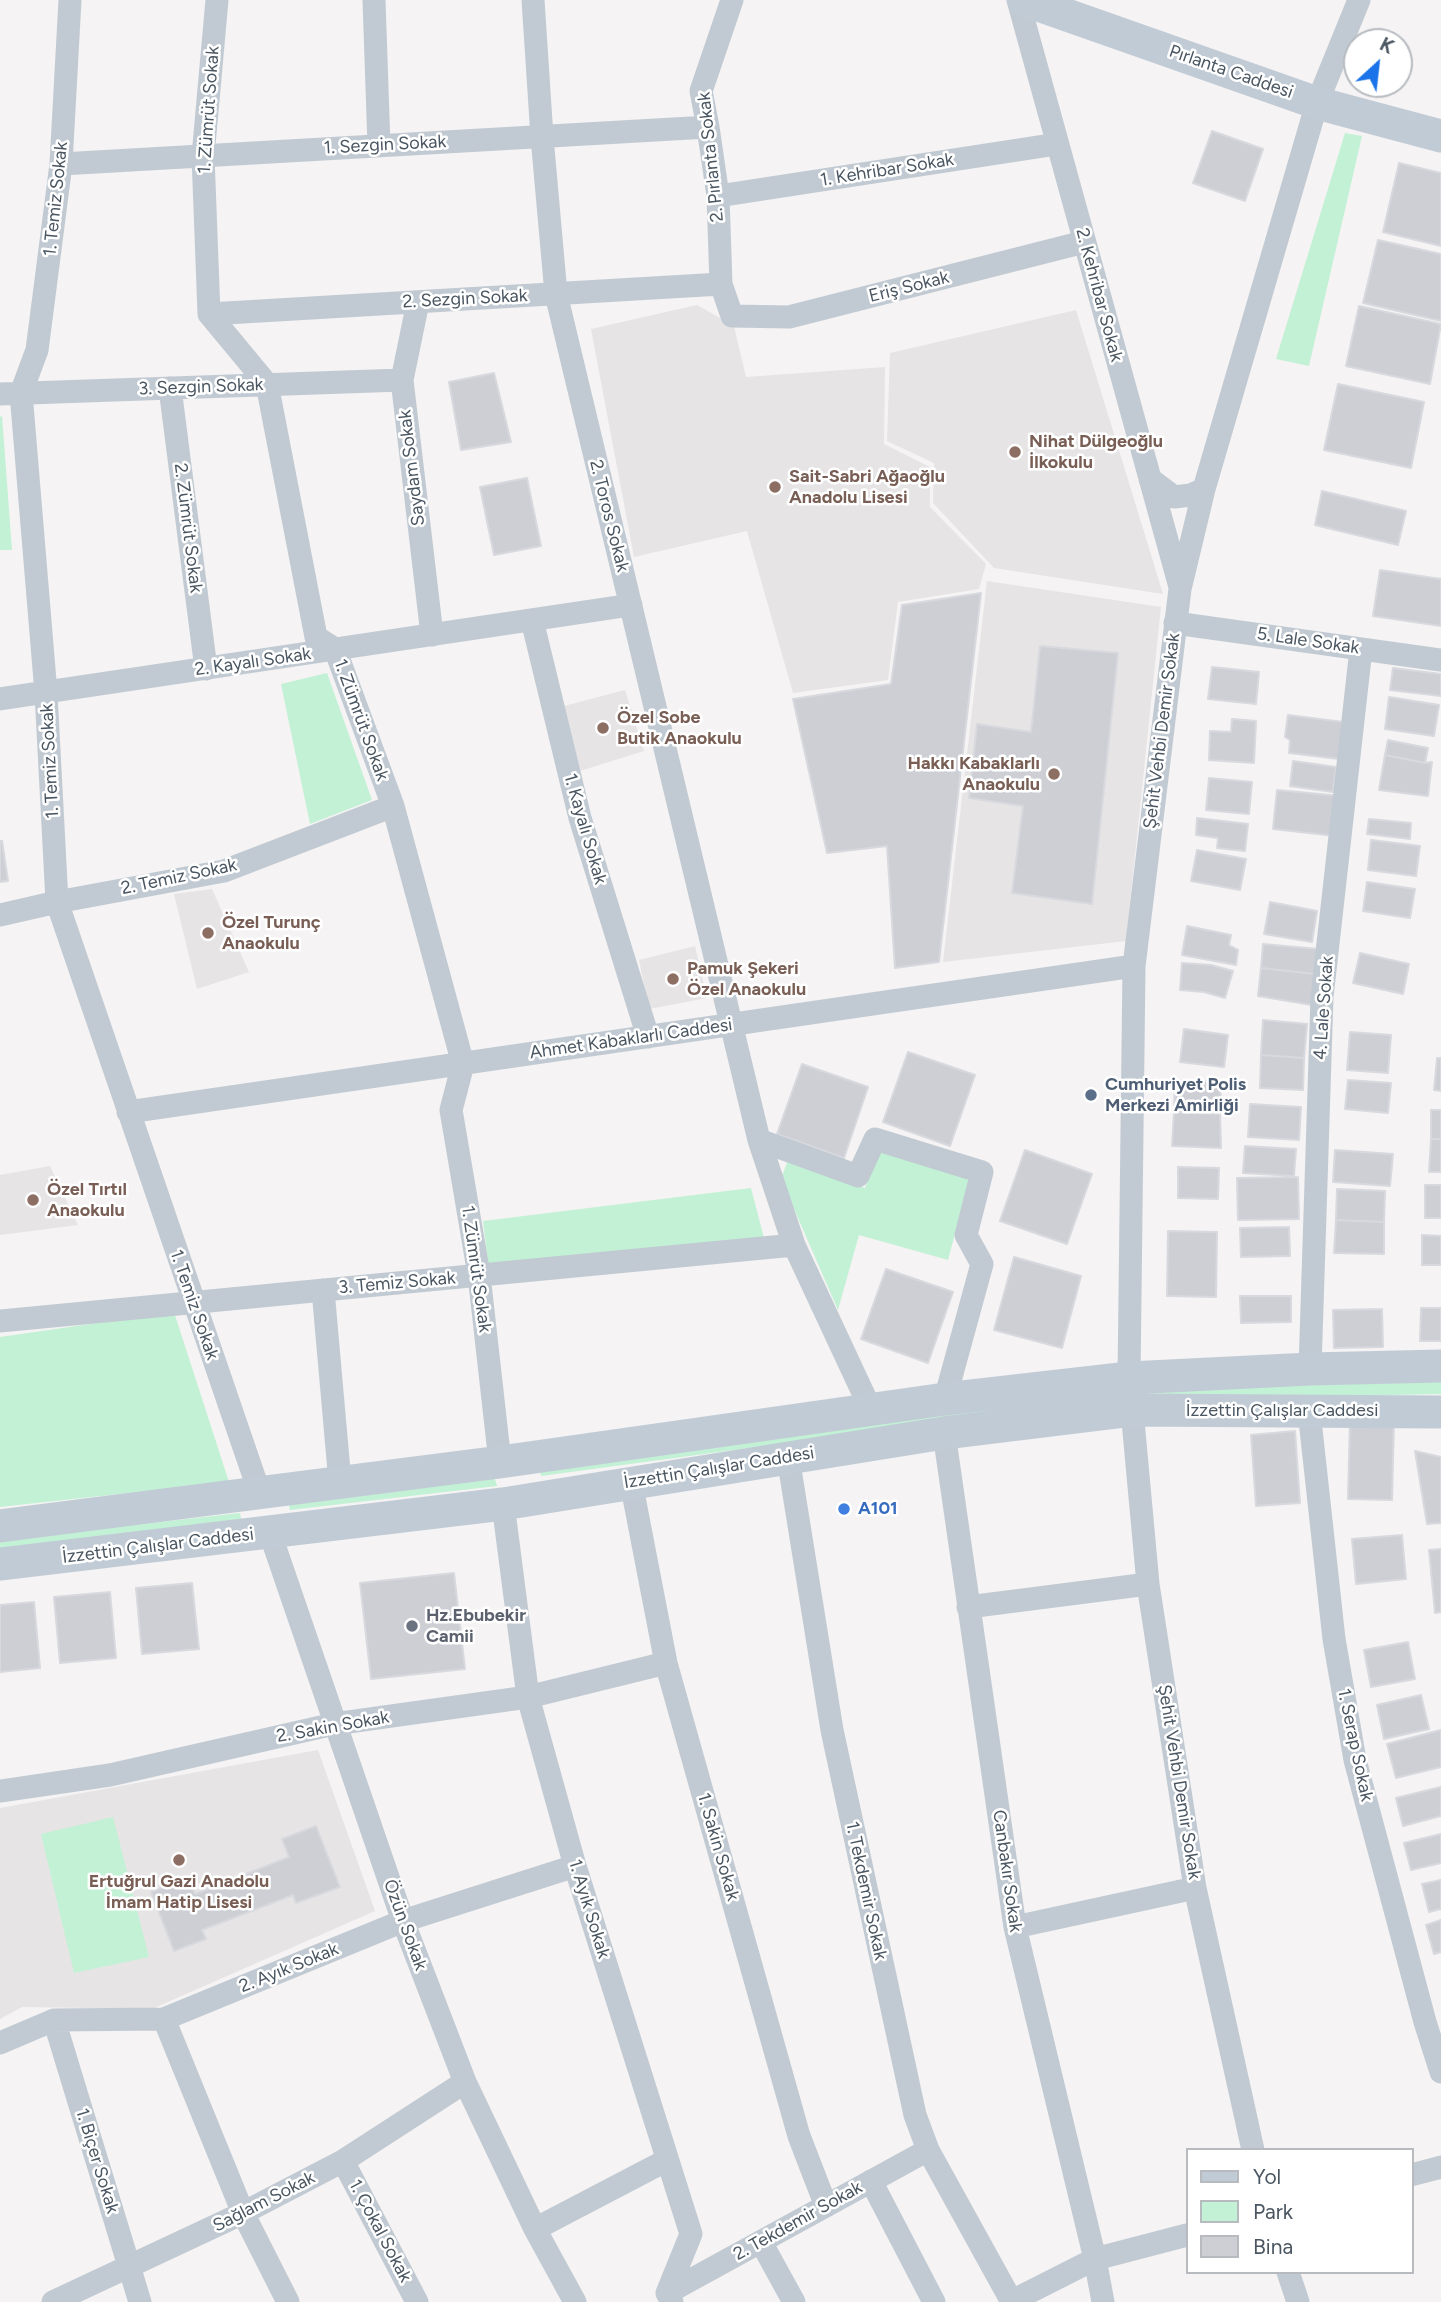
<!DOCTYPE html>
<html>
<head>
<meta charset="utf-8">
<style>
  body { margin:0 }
  #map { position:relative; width:1441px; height:2302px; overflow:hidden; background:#f5f3f3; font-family:Figtree,sans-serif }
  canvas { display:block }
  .legend { position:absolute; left:1186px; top:2148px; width:228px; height:126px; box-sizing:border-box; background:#fff; border:2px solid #b7bbc0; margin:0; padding:9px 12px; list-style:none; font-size:21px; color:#4a5661 }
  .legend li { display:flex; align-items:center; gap:14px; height:35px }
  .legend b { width:35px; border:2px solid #b7bbc0 }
  .north { position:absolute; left:1343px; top:28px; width:70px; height:70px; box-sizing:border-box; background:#fff; border:2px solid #b7bbc0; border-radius:50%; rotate:27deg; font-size:19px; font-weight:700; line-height:28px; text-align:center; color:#4a5661 }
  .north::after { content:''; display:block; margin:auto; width:24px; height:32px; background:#1a73e8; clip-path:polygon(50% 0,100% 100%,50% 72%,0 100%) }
</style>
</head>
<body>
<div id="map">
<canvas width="1441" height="2302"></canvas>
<ul class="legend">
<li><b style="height:9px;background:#c1cbd6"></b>Yol</li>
<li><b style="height:19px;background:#c3f1d5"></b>Park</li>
<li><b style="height:19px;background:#cdcfd5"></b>Bina</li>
</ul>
<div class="north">K</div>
</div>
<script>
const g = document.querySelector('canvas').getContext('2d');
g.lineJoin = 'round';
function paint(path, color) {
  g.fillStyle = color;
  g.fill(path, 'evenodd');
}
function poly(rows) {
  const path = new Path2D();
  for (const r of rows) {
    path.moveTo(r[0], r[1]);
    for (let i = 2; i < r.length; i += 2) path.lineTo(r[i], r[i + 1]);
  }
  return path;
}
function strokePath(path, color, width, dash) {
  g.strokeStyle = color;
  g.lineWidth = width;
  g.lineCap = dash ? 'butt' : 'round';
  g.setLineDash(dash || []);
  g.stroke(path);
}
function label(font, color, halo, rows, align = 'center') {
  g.font = font + ' Figtree,sans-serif';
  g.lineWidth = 5;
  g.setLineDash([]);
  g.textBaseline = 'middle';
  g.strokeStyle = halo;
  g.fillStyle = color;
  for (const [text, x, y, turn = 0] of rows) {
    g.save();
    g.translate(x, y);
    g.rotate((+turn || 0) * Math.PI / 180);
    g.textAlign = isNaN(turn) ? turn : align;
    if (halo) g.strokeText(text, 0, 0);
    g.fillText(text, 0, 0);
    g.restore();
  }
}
paint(poly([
  [697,305,734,326,746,377,885,367,884,444,930,467,930,507,986,564,979,589,898,602,888,680,793,693,747,531,634,557,591,329],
  [1076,310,1163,594,994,568,933,503,934,463,887,441,890,353],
  [987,581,1161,607,1126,941,943,962],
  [625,690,644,751,580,771,564,706],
  [212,889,249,972,197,989,174,894],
  [695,946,707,998,649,1009,639,960],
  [50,1166,78,1225,0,1235,0,1175],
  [318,1750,375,1911,152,2009,22,2007,0,2019,0,1808]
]), '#e6e4e5');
paint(poly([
  [1345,133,1362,136,1309,366,1276,359],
  [2,416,12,550,0,550,0,417],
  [327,673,372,800,310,824,281,684],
  [884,1150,961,1174,969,1181,948,1260,859,1235,838,1310,781,1179,788,1160,865,1188,878,1153],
  [751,1188,764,1238,489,1271,483,1221],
  [174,1312,229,1482,0,1507,0,1337],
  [1441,1377,1441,1394,1144,1400,1143,1387],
  [1101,1388,1105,1400,541,1476,539,1466],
  [494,1476,497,1486,290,1510,288,1500],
  [240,1513,242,1523,0,1551,0,1540],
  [113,1817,149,1957,74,1973,41,1834]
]), '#c3f1d5');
const building = poly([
  [1212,131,1263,149,1245,201,1193,183,1212,131],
  [1399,163,1441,173,1441,246,1383,232,1399,163],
  [1378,240,1441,254,1441,321,1363,303,1378,240],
  [1359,306,1441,324,1430,384,1346,366,1359,306],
  [494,373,511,442,461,450,449,382,494,373],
  [1338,384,1424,402,1411,468,1324,450,1338,384],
  [527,478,541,546,494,555,480,487,527,478],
  [1322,491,1406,511,1398,545,1315,525,1322,491],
  [1380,570,1441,579,1441,626,1373,616,1380,570],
  [981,593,939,962,895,968,887,846,827,853,793,699,891,684,902,605,981,593],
  [1040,646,1118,653,1092,904,1012,893,1023,806,969,798,977,724,1031,732,1040,646],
  [1212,667,1259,672,1256,704,1208,699,1212,667],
  [1393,668,1441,674,1441,696,1390,690,1393,668],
  [1389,697,1439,705,1434,736,1385,729,1389,697],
  [1288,715,1343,722,1339,759,1289,753,1290,740,1285,737,1288,715],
  [1232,719,1256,721,1254,763,1209,760,1210,731,1231,732,1232,719],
  [1388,740,1428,748,1425,763,1385,755,1388,740],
  [1385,755,1425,763,1432,762,1428,796,1379,790,1385,755],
  [1293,761,1336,767,1333,792,1290,786,1293,761],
  [1209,778,1252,782,1249,814,1206,810,1209,778],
  [1277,790,1341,796,1336,836,1273,829,1277,790],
  [1197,818,1248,824,1245,851,1217,848,1218,838,1196,835,1197,818],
  [1369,819,1411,823,1410,839,1367,834,1369,819],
  [1371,840,1420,846,1416,876,1368,870,1371,840],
  [0,841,2,841,8,881,0,882,0,841],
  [1197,850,1246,859,1240,890,1191,881,1197,850],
  [1367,882,1415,889,1410,918,1363,911,1367,882],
  [1270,902,1317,911,1312,942,1264,934,1270,902],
  [1187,926,1231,935,1229,945,1238,950,1236,965,1182,955,1187,926],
  [1263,944,1318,949,1315,974,1261,968,1263,944],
  [1360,953,1409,964,1403,994,1353,983,1360,953],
  [1182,963,1211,965,1233,971,1225,998,1204,992,1180,990,1182,963],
  [1261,968,1315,974,1312,1005,1258,996,1261,968],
  [1263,1020,1307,1024,1304,1058,1261,1055,1263,1020],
  [1184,1029,1228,1035,1224,1067,1180,1062,1184,1029],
  [1350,1032,1391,1035,1388,1073,1347,1070,1350,1032],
  [908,1052,975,1075,950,1146,883,1122,908,1052],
  [1261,1055,1304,1058,1303,1090,1260,1088,1261,1055],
  [1437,1058,1441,1058,1441,1091,1434,1090,1437,1058],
  [802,1064,868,1087,844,1158,777,1134,802,1064],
  [1175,1080,1221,1082,1220,1114,1174,1112,1175,1080],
  [1348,1080,1391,1083,1388,1113,1345,1109,1348,1080],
  [1250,1104,1301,1107,1299,1140,1248,1137,1250,1104],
  [1431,1110,1441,1110,1441,1139,1431,1139,1431,1110],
  [1174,1112,1220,1114,1221,1148,1172,1146,1174,1112],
  [1431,1139,1441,1139,1441,1172,1429,1172,1431,1139],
  [1245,1146,1296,1149,1294,1176,1243,1173,1245,1146],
  [1025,1150,1092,1174,1067,1244,1000,1221,1025,1150],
  [1335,1150,1393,1154,1390,1186,1333,1182,1335,1150],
  [1178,1167,1219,1168,1218,1199,1178,1198,1178,1167],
  [1298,1177,1299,1219,1238,1220,1237,1178,1298,1177],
  [1425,1185,1441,1185,1441,1218,1425,1218,1425,1185],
  [1337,1189,1385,1191,1384,1222,1336,1220,1337,1189],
  [1336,1220,1384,1222,1384,1254,1334,1253,1336,1220],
  [1289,1227,1290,1256,1241,1257,1240,1228,1289,1227],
  [1168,1231,1217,1232,1216,1297,1167,1296,1168,1231],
  [1422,1235,1441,1236,1441,1265,1422,1265,1422,1235],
  [1014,1257,1081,1276,1062,1348,994,1330,1014,1257],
  [886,1269,953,1292,928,1363,861,1339,886,1269],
  [1240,1296,1291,1296,1291,1322,1241,1323,1240,1296],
  [1421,1308,1441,1308,1441,1341,1420,1341,1421,1308],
  [1382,1309,1383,1347,1334,1348,1333,1310,1382,1309],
  [1350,1418,1394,1419,1392,1500,1348,1499,1350,1418],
  [1295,1431,1300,1503,1256,1506,1251,1435,1295,1431],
  [1415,1451,1441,1457,1441,1523,1427,1524,1415,1451],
  [1402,1535,1406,1579,1356,1584,1352,1539,1402,1535],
  [1441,1549,1441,1612,1435,1613,1429,1550,1441,1549],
  [454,1573,465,1669,371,1679,360,1583,454,1573],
  [192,1583,199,1649,142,1654,136,1588,192,1583],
  [110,1592,116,1658,60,1663,54,1597,110,1592],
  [34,1602,40,1668,0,1672,0,1605,34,1602],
  [1408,1642,1415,1679,1371,1687,1364,1650,1408,1642],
  [1421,1695,1429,1729,1384,1739,1377,1705,1421,1695],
  [1441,1730,1441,1767,1396,1778,1387,1744,1441,1730],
  [1441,1787,1441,1816,1403,1826,1396,1798,1441,1787],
  [316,1826,340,1887,296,1903,293,1895,202,1930,206,1939,174,1951,151,1892,189,1877,195,1894,289,1857,282,1839,316,1826],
  [1441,1834,1441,1863,1411,1870,1404,1843,1441,1834],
  [1441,1880,1441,1909,1429,1912,1422,1884,1441,1880],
  [1441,1920,1441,1952,1434,1954,1426,1925,1441,1920]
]);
paint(building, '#cdcfd5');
strokePath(building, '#d7d9de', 2);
strokePath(poly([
  [70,0,61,164,37,350,21,393,46,693,57,902,260,1494],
  [217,0,203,156,209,314,267,384,316,637,335,649,393,806,463,1064,451,1110,479,1275,500,1462],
  [374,0,379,146],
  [533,0,542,137,556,294,759,1140,794,1245,871,1410],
  [732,0,701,91,708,127,718,196,721,284,732,316,789,317,1084,242],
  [1018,0,1180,587],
  [61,164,708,127],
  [718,196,1057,144],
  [418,302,402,380,432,635],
  [209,314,721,284],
  [170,388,206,669],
  [0,394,402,380],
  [1150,479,1174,497,1191,495,1204,489],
  [532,620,580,818,648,1037],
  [1175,623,1441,660],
  [0,699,631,605],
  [0,915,57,902,224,871,393,806],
  [128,1112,1134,966],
  [759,1140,858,1176,875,1139,982,1172,966,1235,982,1264,945,1399],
  [323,1290,340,1482],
  [0,1321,794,1245],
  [1310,1369,1322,997,1361,649],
  [1129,1378,1134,966,1180,589,1204,489,1317,103,1359,0],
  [1132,1410,1148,1584,1195,1888,1253,2150],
  [1309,1411,1334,1639,1355,1760,1425,2022,1441,2072],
  [944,1433,1015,1927,1095,2259,1103,2302],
  [788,1457,832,1730,915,2115,928,2150,1012,2302],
  [631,1482,666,1663,799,2136,826,2206],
  [503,1504,528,1697,575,1866,691,2234,667,2293,672,2302],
  [270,1533,403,1921,465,2082,535,2229,575,2302],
  [968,1607,1148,1584],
  [0,1791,110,1775,334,1724,528,1697,666,1663],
  [1015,1927,1195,1888],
  [164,2019,243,2213,288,2302],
  [54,2020,140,2302],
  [0,2043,54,2020,164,2019,403,1921,575,1866],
  [343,2161,417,2302],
  [1411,2175,1441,2167],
  [871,2181,934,2302],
  [535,2229,667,2160],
  [761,2242,794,2302],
  [1288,2272,1298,2302],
  [667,2293,928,2150],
  [1012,2301,1095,2259,1187,2235],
  [53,2302,243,2213,343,2161,465,2082]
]), '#c1cad2', 23);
strokePath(poly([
  [1024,0,1317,103,1441,136],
  [0,1526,500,1462,945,1399,1129,1378,1310,1369,1441,1366],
  [0,1564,503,1504,944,1433,1132,1410,1441,1412]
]), '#c1cbd6', 33);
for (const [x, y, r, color] of [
  [1015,452,7,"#8d6e63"],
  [775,487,7,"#8d6e63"],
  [603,728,7,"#8d6e63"],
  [1054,774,7,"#8d6e63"],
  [208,933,7,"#8d6e63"],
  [673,979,7,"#8d6e63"],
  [1091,1095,7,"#5c6f8a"],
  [33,1200,7,"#8d6e63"],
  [844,1509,7,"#3f7fe0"],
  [412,1626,7,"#6b7280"],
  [179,1860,7,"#8d6e63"]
]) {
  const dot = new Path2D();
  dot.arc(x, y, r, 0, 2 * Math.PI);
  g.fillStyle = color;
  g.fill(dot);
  strokePath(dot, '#fff', 2.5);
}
label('18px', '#4a5661', '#fff', [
  ["Pırlanta Caddesi",1231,72,19],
  ["1. Zümrüt Sokak",209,110,-86],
  ["1. Sezgin Sokak",385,145,-3],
  ["2. Pırlanta Sokak",711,157,-96],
  ["1. Kehribar Sokak",887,170,-9],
  ["1. Temiz Sokak",56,199,-84],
  ["Eriş Sokak",909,287,-14],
  ["2. Kehribar Sokak",1099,295,75],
  ["2. Sezgin Sokak",465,299,-3],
  ["3. Sezgin Sokak",201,387,-2],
  ["Saydam Sokak",412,468,-97],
  ["2. Toros Sokak",609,516,76],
  ["2. Zümrüt Sokak",188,528,83],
  ["5. Lale Sokak",1308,641,8],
  ["2. Kayalı Sokak",253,662,-8],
  ["1. Zümrüt Sokak",361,720,70],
  ["Şehit Vehbi Demir Sokak",1162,731,-83],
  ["1. Temiz Sokak",50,761,-93],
  ["1. Kayalı Sokak",585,829,74],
  ["2. Temiz Sokak",179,877,-12],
  ["4. Lale Sokak",1324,1008,-86],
  ["Ahmet Kabaklarlı Caddesi",631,1039,-8],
  ["1. Zümrüt Sokak",476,1269,82],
  ["3. Temiz Sokak",397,1283,-5],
  ["1. Temiz Sokak",194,1305,71],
  ["İzzettin Çalışlar Caddesi",1282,1411],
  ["İzzettin Çalışlar Caddesi",719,1468,-9],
  ["İzzettin Çalışlar Caddesi",158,1546,-7],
  ["2. Sakin Sokak",333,1727,-10],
  ["1. Serap Sokak",1355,1745,78],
  ["Şehit Vehbi Demir Sokak",1179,1782,81],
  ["1. Sakin Sokak",718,1847,74],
  ["Canbakır Sokak",1007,1871,82],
  ["1. Tekdemir Sokak",866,1891,78],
  ["1. Ayık Sokak",589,1909,73],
  ["Özün Sokak",405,1925,70],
  ["2. Ayık Sokak",289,1968,-22],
  ["1. Biçer Sokak",97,2161,73],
  ["Sağlam Sokak",264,2202,-27],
  ["2. Tekdemir Sokak",798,2221,-29],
  ["1. Çokal Sokak",380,2231,62]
]);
label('bold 18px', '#785e54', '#fff', [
  ["Nihat Dülgeoğlu",1029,442],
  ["İlkokulu",1029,463],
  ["Sait-Sabri Ağaoğlu",789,477],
  ["Anadolu Lisesi",789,498],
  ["Özel Sobe",617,718],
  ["Butik Anaokulu",617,739],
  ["Hakkı Kabaklarlı",1040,764,"right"],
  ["Anaokulu",1040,785,"right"],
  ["Özel Turunç",222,923],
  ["Anaokulu",222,944],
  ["Pamuk Şekeri",687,969],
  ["Özel Anaokulu",687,990],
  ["Özel Tırtıl",47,1190],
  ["Anaokulu",47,1211],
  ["Ertuğrul Gazi Anadolu",179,1882,"center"],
  ["İmam Hatip Lisesi",179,1903,"center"]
], 'left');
label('bold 18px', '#4e5e75', '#fff', [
  ["Cumhuriyet Polis",1105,1085],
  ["Merkezi Amirliği",1105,1106]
], 'left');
label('bold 18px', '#366cbe', '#fff', [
  ["A101",858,1509]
], 'left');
label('bold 18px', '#5b616d', '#fff', [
  ["Hz.Ebubekir",426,1616],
  ["Camii",426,1637]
], 'left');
</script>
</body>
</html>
